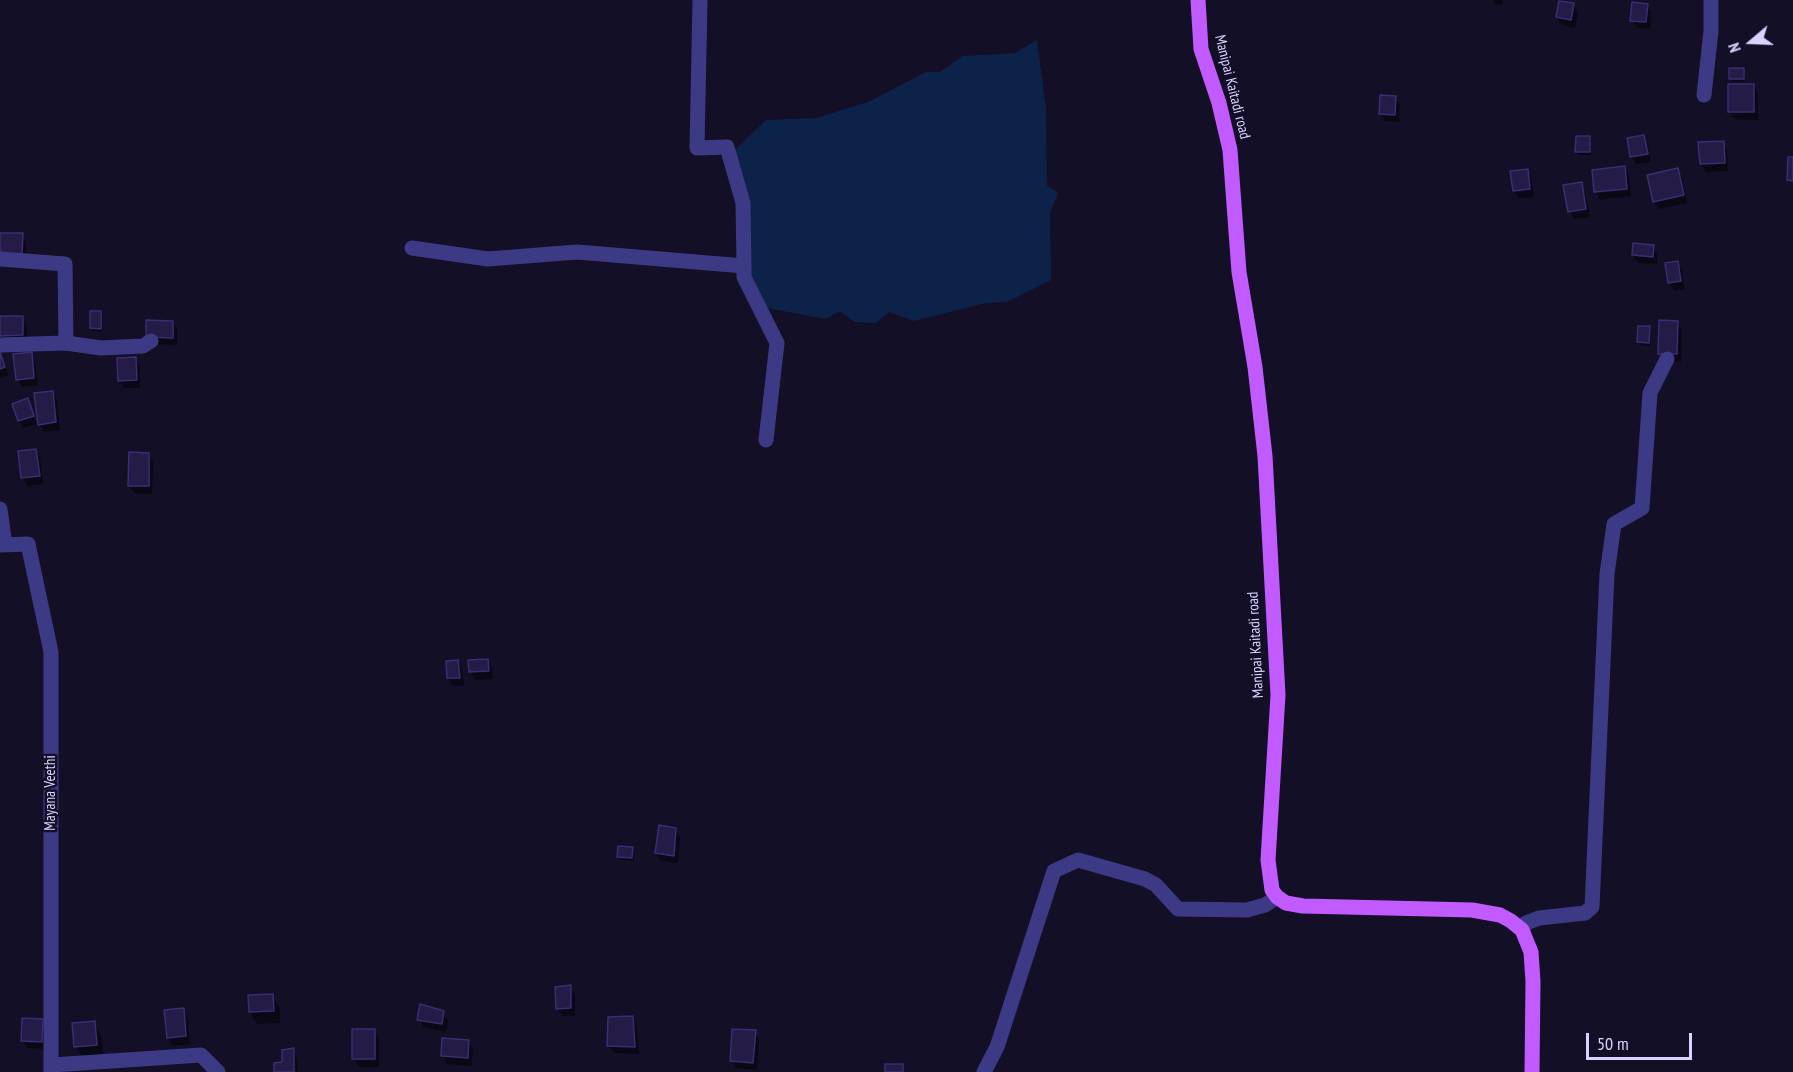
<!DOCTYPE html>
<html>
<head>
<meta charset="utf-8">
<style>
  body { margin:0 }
  #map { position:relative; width:1793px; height:1072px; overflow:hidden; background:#130f26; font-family:"PT Sans Narrow",sans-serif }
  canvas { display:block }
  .north { position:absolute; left:1721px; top:12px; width:60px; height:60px; -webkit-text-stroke:4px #130f26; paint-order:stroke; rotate:251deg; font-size:16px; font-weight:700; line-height:24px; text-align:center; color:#d9d4ff }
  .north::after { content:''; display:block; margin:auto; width:21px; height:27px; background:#d9d4ff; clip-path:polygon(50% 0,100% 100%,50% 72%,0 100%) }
  .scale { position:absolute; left:1586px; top:1033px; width:106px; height:27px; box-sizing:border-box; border:3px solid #d9d4ff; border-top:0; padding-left:8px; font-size:18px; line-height:21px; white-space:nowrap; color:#d9d4ff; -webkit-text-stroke:4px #130f26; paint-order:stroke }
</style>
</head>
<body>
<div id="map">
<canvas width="1793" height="1072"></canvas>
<div class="north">N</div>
<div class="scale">50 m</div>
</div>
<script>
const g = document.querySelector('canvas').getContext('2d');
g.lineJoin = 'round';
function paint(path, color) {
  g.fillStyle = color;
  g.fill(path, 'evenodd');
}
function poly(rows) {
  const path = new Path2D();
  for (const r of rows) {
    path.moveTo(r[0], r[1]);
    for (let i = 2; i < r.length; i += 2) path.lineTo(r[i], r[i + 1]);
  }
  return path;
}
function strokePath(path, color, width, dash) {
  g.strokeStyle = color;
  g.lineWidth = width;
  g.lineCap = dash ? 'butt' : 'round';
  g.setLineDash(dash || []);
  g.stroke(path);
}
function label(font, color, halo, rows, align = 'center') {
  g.font = font + ' "PT Sans Narrow",sans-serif';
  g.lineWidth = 5;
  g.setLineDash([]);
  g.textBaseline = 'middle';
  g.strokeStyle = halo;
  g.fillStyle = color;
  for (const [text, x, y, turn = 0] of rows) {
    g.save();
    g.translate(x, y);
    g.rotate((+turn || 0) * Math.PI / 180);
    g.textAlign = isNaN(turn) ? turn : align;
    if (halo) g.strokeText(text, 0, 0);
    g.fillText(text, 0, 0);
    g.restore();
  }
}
paint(poly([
  [1037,40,1046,110,1047,185,1058,193,1050,213,1051,280,1007,302,986,303,914,321,889,312,876,323,854,322,840,311,825,319,767,308,748,277,734,151,766,120,816,118,868,102,926,72,940,72,963,56,1015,53]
]), '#0c2248');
paint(poly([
  [1493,0,1503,0,1502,5,1495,4],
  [1573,5,1578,13,1575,28,1562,25,1557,17],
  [1647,5,1651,13,1650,29,1637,28,1632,20],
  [1743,69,1745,82,1733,82,1731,79],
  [1754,85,1758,93,1758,120,1734,119,1729,111],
  [1395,97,1400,105,1399,122,1385,121,1380,114],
  [1644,137,1648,145,1651,162,1636,164,1631,156],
  [1589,138,1591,141,1591,155,1579,155,1577,151],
  [1723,142,1727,150,1728,171,1706,172,1701,164],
  [1624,168,1629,176,1631,196,1600,200,1596,192],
  [1527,170,1531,178,1534,197,1519,199,1514,191],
  [1677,170,1682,178,1687,203,1659,209,1654,201],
  [1581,183,1585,191,1590,217,1574,219,1570,211],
  [22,235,26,243,26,264,6,264],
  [1653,246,1657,254,1657,264,1638,263,1633,255],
  [1677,262,1682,270,1685,289,1674,291,1669,283],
  [100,313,102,316,102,332,93,331,91,328],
  [0,317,22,317,27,325,27,343,0,338],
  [173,322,177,330,177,345,152,344,147,336],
  [1677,322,1682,330,1681,362,1664,361,1659,353],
  [1649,327,1651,331,1650,346,1641,345,1639,342],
  [0,354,8,375,0,378],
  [31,354,35,362,38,385,22,387,18,379],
  [135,358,140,366,140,388,124,388,119,380],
  [52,392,57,400,60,430,44,432,39,424],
  [27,400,37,424,23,428,19,421],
  [36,450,40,458,43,484,27,486,23,478],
  [148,454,153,462,152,494,134,493,129,485],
  [488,660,492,668,493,679,475,680,471,672,470,662],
  [458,661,462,669,464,686,453,686,448,678],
  [675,829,680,837,678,863,661,861,656,853],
  [632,849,634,852,634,861,621,860,619,857],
  [570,987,575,995,575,1016,562,1016,557,1008],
  [272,996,280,1008,280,1023,257,1024,250,1012],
  [183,1010,188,1018,190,1044,173,1046,168,1038],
  [443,1013,448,1021,446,1032,424,1027,419,1019],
  [632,1018,637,1026,639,1054,614,1053,609,1046],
  [42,1020,46,1028,46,1049,27,1048,23,1041],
  [94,1022,101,1035,104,1057,83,1059,76,1047,73,1024],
  [374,1030,379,1038,379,1067,359,1067,354,1059],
  [755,1032,759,1040,757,1070,736,1068,732,1060],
  [468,1041,473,1049,471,1066,447,1064,443,1056],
  [293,1050,297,1058,298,1072,275,1072]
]), '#0007');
const building = poly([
  [1559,1,1574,3,1571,20,1556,17,1559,1],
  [1632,2,1648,4,1646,22,1630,21,1632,2],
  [1729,68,1744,68,1744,79,1729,79,1729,68],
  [1728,84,1754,84,1754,112,1728,112,1728,84],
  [1380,95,1396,96,1395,115,1379,114,1380,95],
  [1644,135,1648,154,1630,157,1627,138,1644,135],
  [1576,136,1590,136,1590,152,1575,152,1576,136],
  [1724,141,1725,163,1700,164,1698,142,1724,141],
  [1788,157,1793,157,1793,181,1787,180,1788,157],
  [1625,166,1627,189,1594,192,1592,170,1625,166],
  [1678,168,1684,195,1653,202,1647,175,1678,168],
  [1528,169,1530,189,1513,191,1510,171,1528,169],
  [1582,182,1586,209,1568,212,1563,185,1582,182],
  [0,233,23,233,22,257,0,256,0,233],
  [1633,243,1654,245,1653,257,1632,255,1633,243],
  [1678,261,1681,281,1668,283,1665,263,1678,261],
  [90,311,101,311,101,329,90,328,90,311],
  [0,316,23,316,23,335,0,336,0,316],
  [146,320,173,321,173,338,146,337,146,320],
  [1659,320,1678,321,1677,354,1658,354,1659,320],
  [1638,326,1650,326,1649,343,1637,342,1638,326],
  [0,352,5,367,0,369,0,352],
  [32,352,34,378,16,380,13,354,32,352],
  [136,357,137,380,118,381,117,358,136,357],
  [53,391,56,422,38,425,34,393,53,391],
  [28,398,34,416,18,421,12,404,28,398],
  [36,449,40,476,21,478,18,451,36,449],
  [129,452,149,453,149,486,128,486,129,452],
  [488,659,489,671,469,672,468,660,488,659],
  [458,660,460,678,447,678,446,661,458,660],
  [659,825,676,828,674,856,655,853,659,825],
  [618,846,633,847,632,858,617,857,618,846],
  [571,985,571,1008,556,1009,555,987,571,985],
  [273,994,274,1011,249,1012,248,995,273,994],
  [420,1004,444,1011,442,1024,417,1020,420,1004],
  [184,1008,186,1036,167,1038,164,1010,184,1008],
  [633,1016,635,1047,607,1046,608,1017,633,1016],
  [22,1018,43,1019,42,1042,21,1041,22,1018],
  [95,1021,97,1045,74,1047,72,1023,95,1021],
  [352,1029,375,1029,375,1059,352,1059,352,1029],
  [732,1029,756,1030,753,1063,730,1061,732,1029],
  [442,1038,469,1040,468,1058,441,1056,442,1038],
  [294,1048,294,1072,274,1072,274,1063,282,1062,282,1050,294,1048],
  [885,1064,903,1064,903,1072,885,1072,885,1064]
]);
paint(building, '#241b47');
strokePath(building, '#3b2d73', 1.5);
strokePath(poly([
  [700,0,697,148,727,147,743,203,744,266],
  [1704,95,1711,31,1711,0],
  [412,248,488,259,577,252,744,266,744,277,777,343,766,440],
  [0,259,65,264,66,343],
  [0,345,66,343,101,348,143,346,151,341],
  [0,509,5,545],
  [0,545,28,544,51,652,51,1072],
  [1522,930,1526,923,1539,918,1585,913,1592,907,1607,574,1614,524,1642,508,1650,393,1667,359],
  [52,1065,201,1055,218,1072],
  [984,1072,997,1047,1054,871,1078,860,1145,879,1156,885,1178,909,1247,910,1265,905,1277,897]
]), '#3d3a85', 15);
strokePath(poly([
  [1198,0,1201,49,1219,103,1230,150,1239,272,1255,367,1265,456,1278,695,1268,860,1272,890,1277,897,1286,903,1303,906,1472,910,1500,915,1511,921,1522,930,1531,952,1533,981,1532,1072]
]), '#c25bff', 15);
label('15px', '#d9d4ff', '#130f26', [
  ["Manipai Kaitadi road",1232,87,76],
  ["Manipai Kaitadi road",1256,645,-93],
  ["Mayana Veethi",51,793,-90]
]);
</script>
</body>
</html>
